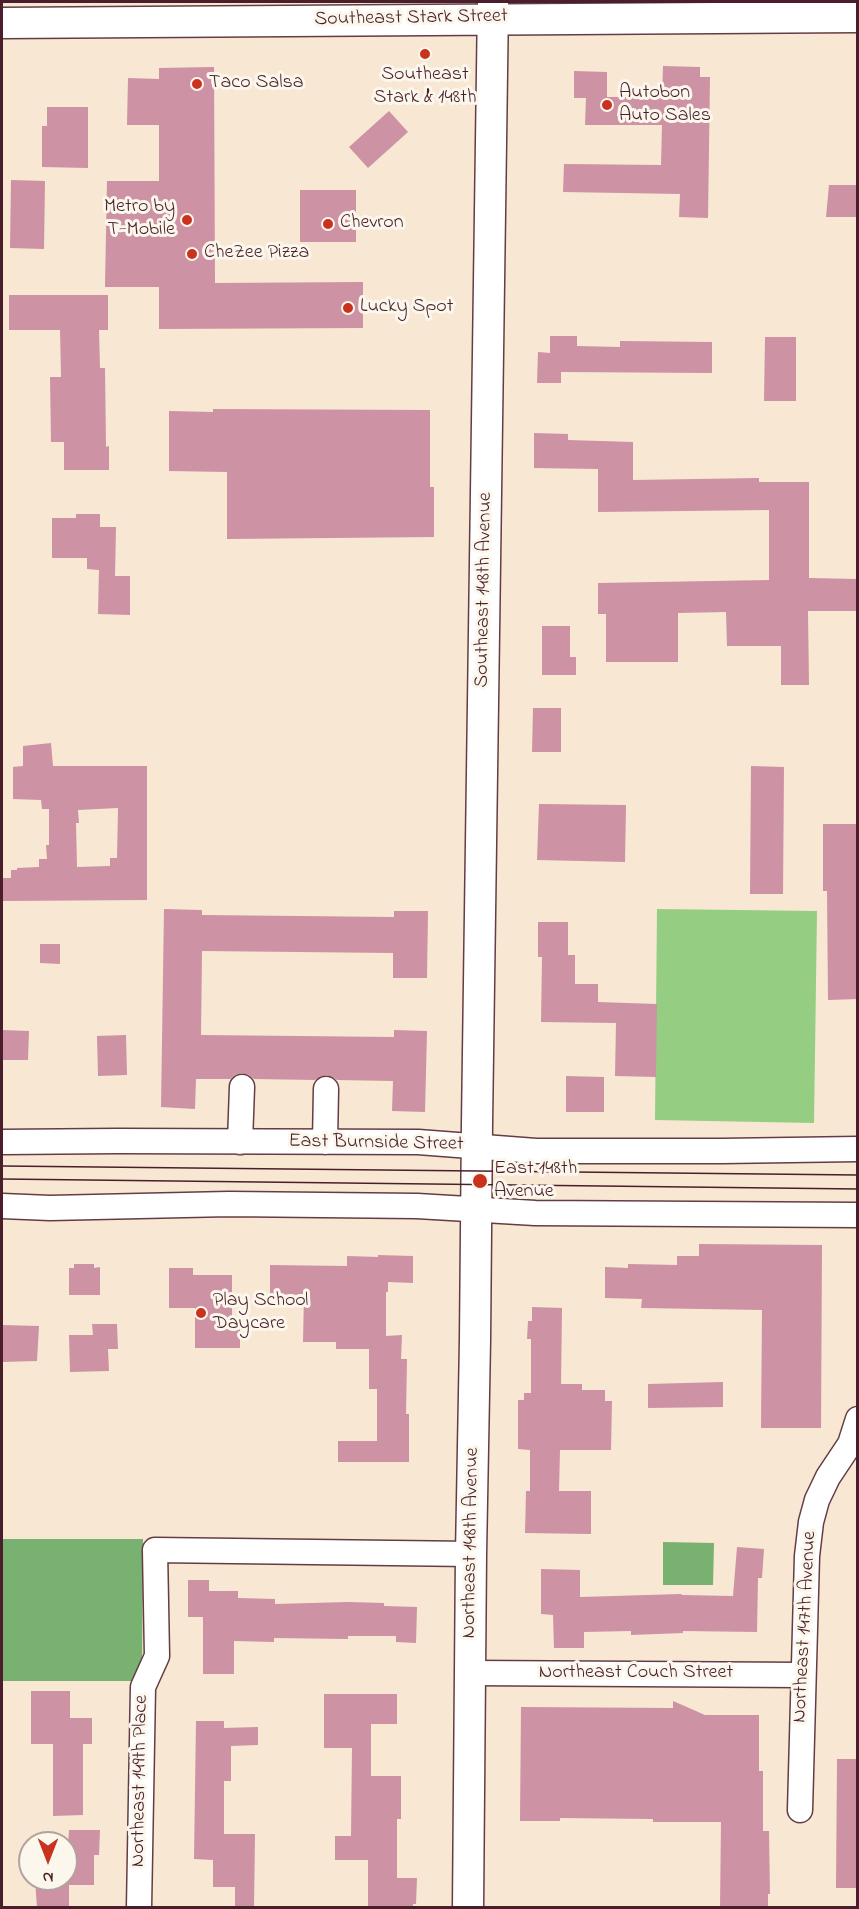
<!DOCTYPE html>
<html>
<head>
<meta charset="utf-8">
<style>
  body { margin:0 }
  #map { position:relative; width:859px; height:1909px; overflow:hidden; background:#f7e7d3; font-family:"Indie Flower",sans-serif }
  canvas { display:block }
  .frame { position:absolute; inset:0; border:3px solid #4a1f2b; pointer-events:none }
  .north { position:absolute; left:18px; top:1831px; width:60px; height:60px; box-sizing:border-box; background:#fbf7ec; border:2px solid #b4a19f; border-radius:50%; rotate:180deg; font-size:16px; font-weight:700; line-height:24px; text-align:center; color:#4a1f2b }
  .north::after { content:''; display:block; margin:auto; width:21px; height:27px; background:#c8321e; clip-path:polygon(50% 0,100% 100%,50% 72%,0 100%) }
</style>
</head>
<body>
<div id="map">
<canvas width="859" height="1909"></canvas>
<div class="frame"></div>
<div class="north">N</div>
</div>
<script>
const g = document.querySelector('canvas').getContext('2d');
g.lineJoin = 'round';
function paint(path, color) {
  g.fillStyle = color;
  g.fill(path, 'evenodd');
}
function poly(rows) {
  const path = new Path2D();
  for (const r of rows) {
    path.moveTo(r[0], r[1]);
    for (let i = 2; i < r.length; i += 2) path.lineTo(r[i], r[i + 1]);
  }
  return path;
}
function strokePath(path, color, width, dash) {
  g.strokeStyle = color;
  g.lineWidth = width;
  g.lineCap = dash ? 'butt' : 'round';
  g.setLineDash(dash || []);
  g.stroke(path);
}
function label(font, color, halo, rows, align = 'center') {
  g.font = font + ' "Indie Flower",sans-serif';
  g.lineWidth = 6;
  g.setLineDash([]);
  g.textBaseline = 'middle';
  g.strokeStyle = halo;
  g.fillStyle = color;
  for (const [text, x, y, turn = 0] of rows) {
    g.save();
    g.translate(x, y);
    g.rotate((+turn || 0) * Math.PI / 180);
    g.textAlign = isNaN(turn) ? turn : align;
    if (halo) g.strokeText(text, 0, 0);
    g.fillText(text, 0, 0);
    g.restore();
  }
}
paint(poly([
  [657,909,817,911,814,1123,655,1120]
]), '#95ce82');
paint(poly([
  [2,1539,143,1539,142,1681,2,1681],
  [663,1542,714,1543,713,1585,663,1585]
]), '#78b170');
paint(poly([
  [663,66,700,67,700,77,710,77,708,218,679,217,680,194,563,192,564,164,661,165,662,125,585,125,586,98,574,98,574,71,607,72,607,97,662,97],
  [214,67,215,283,363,282,363,328,159,329,159,287,105,287,107,181,159,181,159,125,127,125,128,78,159,79,159,68],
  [47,107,88,107,88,168,42,167,42,126,47,126],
  [389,111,408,132,368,168,349,147],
  [11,180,45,181,44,249,10,248],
  [829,185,858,185,858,217,826,217],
  [300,190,356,190,356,242,300,242],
  [9,295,108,295,108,330,99,330,100,368,105,368,106,447,109,446,109,470,64,470,64,442,51,442,50,377,61,377,60,330,9,330],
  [550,336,577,336,577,346,620,347,620,341,712,342,712,373,561,372,561,383,537,383,538,352,550,353],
  [765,337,796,337,796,401,764,401],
  [213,409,430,410,430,487,434,487,434,537,227,539,227,472,169,471,169,411,213,412],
  [534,433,568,434,568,440,633,442,633,480,759,478,759,482,809,482,809,578,858,579,858,611,808,611,809,685,781,685,781,646,727,646,726,612,678,613,678,662,606,662,606,614,598,614,598,583,769,580,769,510,598,512,598,469,534,468],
  [76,514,100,514,100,527,116,527,115,576,130,576,130,615,98,614,99,570,87,569,87,558,52,558,52,518,76,518],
  [542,626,570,626,570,657,576,657,576,675,542,675],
  [533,708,561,708,561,752,532,752],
  [51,743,53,766,147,766,147,900,2,901,2,878,11,878,11,870,17,870,17,868,39,867,39,859,47,859,46,845,49,845,49,809,42,809,41,800,13,799,13,767,23,766,23,746],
  [118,808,117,858,110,858,110,866,77,867,76,823,79,823,78,810],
  [751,766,784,767,783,894,750,894],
  [539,804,626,805,625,862,537,860],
  [823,824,858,824,858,999,828,1000,827,891,823,891],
  [164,909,202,910,202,915,394,917,394,911,428,911,427,978,393,978,393,953,202,951,201,1035,394,1037,394,1030,427,1031,425,1112,392,1111,393,1081,337,1080,333,1077,326,1075,315,1080,254,1079,249,1075,242,1073,235,1075,230,1079,196,1079,195,1109,161,1107],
  [538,922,568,922,568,955,575,955,575,984,598,984,598,1002,657,1004,656,1077,615,1076,616,1023,541,1022,542,957,538,957],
  [40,944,60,944,60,964,40,963],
  [2,1030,29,1031,28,1060,2,1060],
  [126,1035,127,1075,98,1076,97,1036],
  [566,1076,604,1077,604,1112,566,1112],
  [699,1244,822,1245,821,1428,761,1428,762,1310,641,1308,642,1299,605,1298,605,1267,628,1268,628,1264,677,1265,677,1256,699,1256],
  [378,1255,413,1256,413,1283,388,1282,388,1292,386,1292,386,1336,402,1335,401,1359,407,1359,406,1414,409,1414,409,1462,338,1462,338,1441,377,1441,377,1389,369,1389,369,1349,336,1349,336,1342,303,1342,304,1295,270,1294,270,1265,347,1266,347,1256,378,1257],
  [74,1264,94,1264,94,1268,100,1267,100,1295,69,1295,69,1268,74,1268],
  [169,1268,193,1268,193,1275,232,1275,232,1323,240,1323,240,1348,195,1348,195,1308,169,1308],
  [532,1307,562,1308,561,1384,582,1384,582,1390,605,1390,605,1401,612,1401,611,1450,560,1450,559,1491,591,1491,591,1534,525,1533,526,1491,530,1491,530,1450,518,1449,518,1400,524,1400,524,1393,531,1393,531,1339,527,1339,528,1321,532,1321],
  [92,1324,117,1324,118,1349,108,1349,109,1371,70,1372,69,1335,93,1335],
  [2,1325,39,1326,37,1361,2,1362],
  [723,1382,723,1407,648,1408,648,1384],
  [737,1547,764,1549,762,1578,758,1578,757,1632,683,1631,683,1633,631,1635,631,1631,584,1632,584,1648,554,1648,553,1615,541,1614,541,1569,580,1570,580,1597,681,1594,682,1595,733,1596],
  [188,1580,209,1580,209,1591,238,1591,238,1598,275,1599,275,1604,348,1602,384,1603,384,1606,417,1607,416,1643,396,1642,396,1636,348,1636,348,1639,274,1638,274,1642,234,1641,234,1674,203,1674,203,1617,188,1617],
  [31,1691,70,1691,70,1718,92,1718,92,1744,83,1744,83,1815,53,1816,53,1744,31,1744],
  [324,1694,397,1694,397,1724,371,1724,371,1776,401,1776,401,1819,397,1819,397,1878,417,1878,416,1904,413,1904,413,1908,368,1908,368,1860,335,1860,335,1836,351,1836,352,1748,324,1748],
  [673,1701,705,1715,759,1715,759,1771,763,1771,763,1831,769,1831,770,1894,768,1894,768,1908,720,1908,721,1822,653,1822,653,1819,560,1818,560,1821,520,1821,521,1707,673,1708],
  [196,1721,224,1721,224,1728,258,1727,258,1745,231,1746,231,1781,224,1781,224,1834,255,1834,254,1908,235,1908,235,1887,213,1887,213,1860,194,1859],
  [837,1759,858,1759,858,1888,836,1888],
  [69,1830,100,1830,99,1855,94,1855,94,1885,69,1885,69,1908,37,1908,35,1879,66,1879]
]), '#cd92a4');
const minor = poly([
  [2,1142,118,1141,418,1142,536,1151,722,1151,858,1149],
  [240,1142,242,1087],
  [325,1142,326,1089],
  [2,1206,50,1208,229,1204,417,1206,535,1213,858,1215],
  [470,1673,803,1675],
  [800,1810,807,1556,811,1522,817,1500,828,1477,850,1444,858,1419],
  [139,1908,143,1687,157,1656,155,1550,471,1554]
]);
const major = poly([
  [2,23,858,17],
  [468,1908,471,1554,475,1340,477,1123,493,2]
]);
strokePath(minor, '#643d44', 27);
strokePath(major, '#643d44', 33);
strokePath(minor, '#fff', 24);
strokePath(major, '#fff', 30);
strokePath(poly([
  [2,1166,858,1175],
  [2,1179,858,1189]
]), '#4a1f2b', 1.5);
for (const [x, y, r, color] of [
  [425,54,6,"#c8321e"],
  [197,84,6,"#c8321e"],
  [607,105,6,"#c8321e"],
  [187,220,6,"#c8321e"],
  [328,224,6,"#c8321e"],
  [192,254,6,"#c8321e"],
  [348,308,6,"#c8321e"],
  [480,1181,8,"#c8321e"],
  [201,1313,6,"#c8321e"]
]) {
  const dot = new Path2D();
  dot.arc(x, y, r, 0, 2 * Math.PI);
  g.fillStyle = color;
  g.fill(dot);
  strokePath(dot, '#fbf7ec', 2);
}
label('20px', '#4a1f2b', '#fbf7ec', [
  ["Southeast Stark Street",411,19,-1],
  ["Southeast 148th Avenue",485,590,-89],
  ["East Burnside Street",376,1144,1],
  ["Northeast 148th Avenue",472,1543,-89],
  ["Northeast 147th Avenue",806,1627,-87],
  ["Northeast Couch Street",636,1674],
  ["Northeast 149th Place",141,1781,-89]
]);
label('20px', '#4a1f2b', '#fbf7ec', [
  ["Southeast",425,76,"center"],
  ["Stark & 148th",425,99,"center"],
  ["Taco Salsa",209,84],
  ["Autobon",619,94],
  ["Auto Sales",619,117],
  ["Metro by",175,208,"right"],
  ["T-Mobile",175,231,"right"],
  ["Chevron",340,224],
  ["CheZee Pizza",204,254],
  ["Lucky Spot",360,308],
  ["East 148th",494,1170],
  ["Avenue",494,1193],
  ["Play School",213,1302],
  ["Daycare",213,1325]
], 'left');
</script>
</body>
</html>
